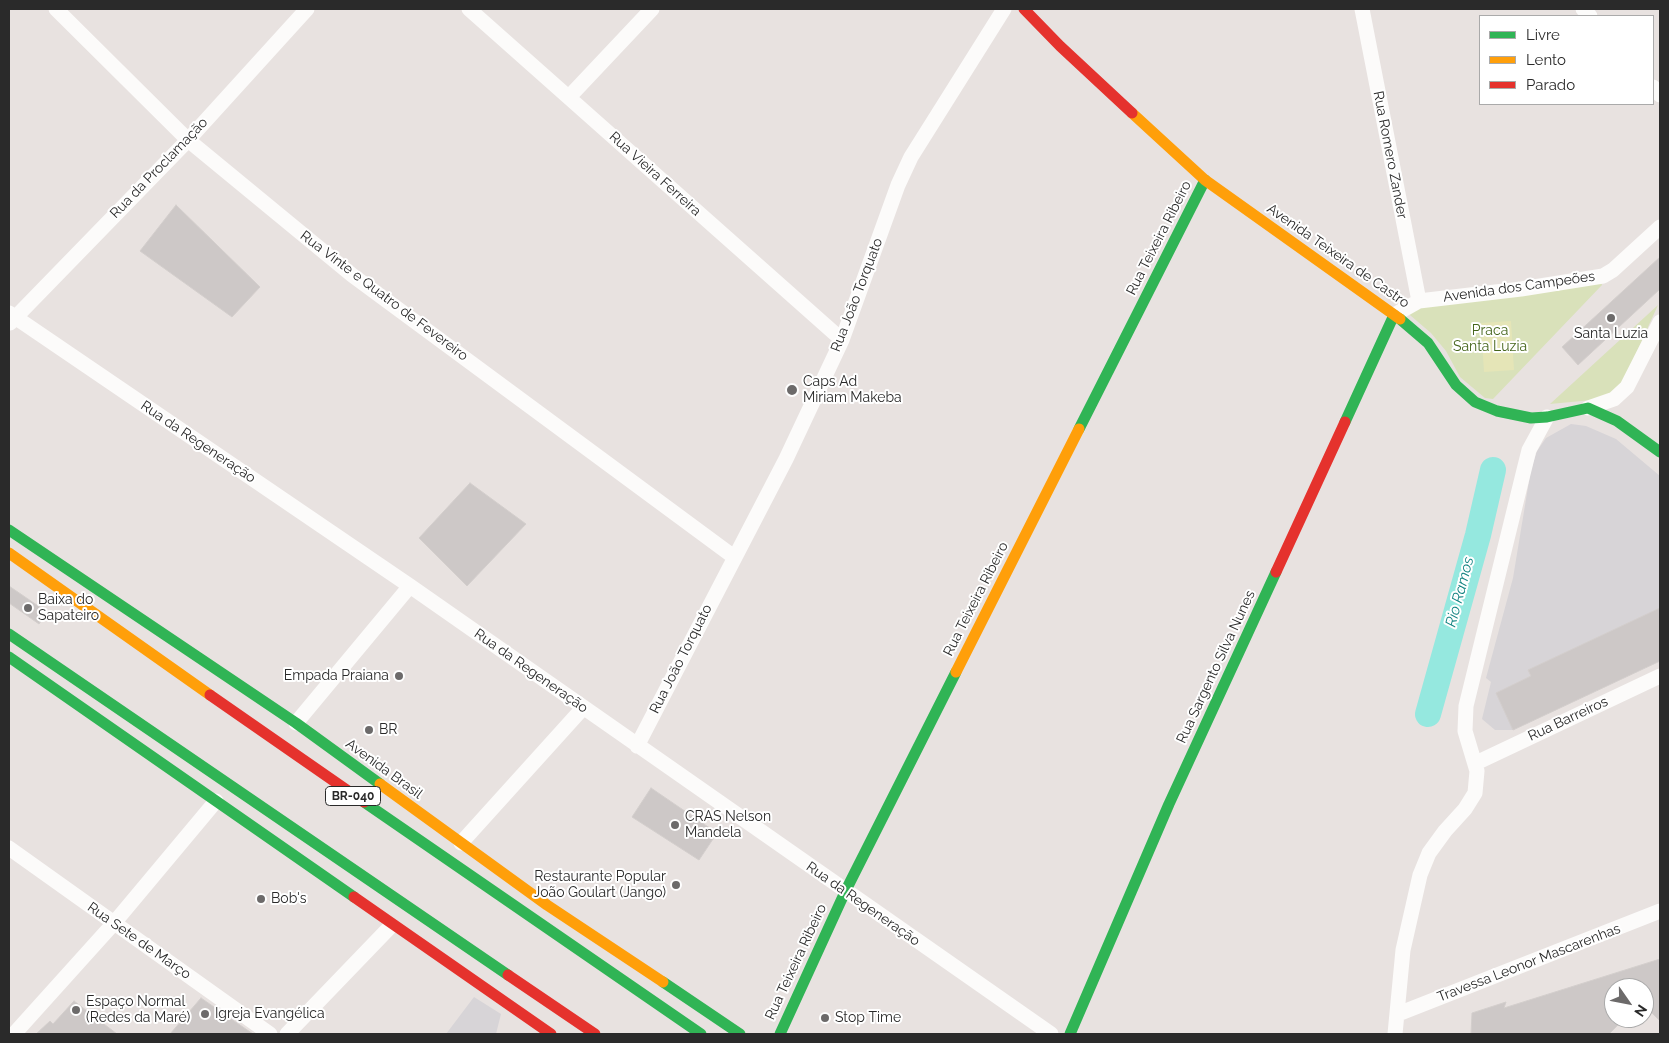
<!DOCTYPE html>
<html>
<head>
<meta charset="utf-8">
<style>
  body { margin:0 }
  #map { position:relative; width:1669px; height:1043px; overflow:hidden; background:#e8e2e0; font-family:Raleway,sans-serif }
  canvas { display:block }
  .frame { position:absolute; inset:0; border:10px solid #2a2a2a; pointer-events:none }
  .legend { position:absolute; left:1479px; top:15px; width:175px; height:90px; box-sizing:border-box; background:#fff; border:1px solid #aaa; margin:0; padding:6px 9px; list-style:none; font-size:15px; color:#2a2a2a }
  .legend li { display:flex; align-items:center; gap:10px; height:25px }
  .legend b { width:25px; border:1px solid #aaa }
  .north { position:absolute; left:1604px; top:978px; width:50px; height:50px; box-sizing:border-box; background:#fff; border:1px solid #aaa; border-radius:50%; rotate:123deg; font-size:14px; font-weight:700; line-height:20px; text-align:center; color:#2a2a2a }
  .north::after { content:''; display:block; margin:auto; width:18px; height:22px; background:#6c6a6a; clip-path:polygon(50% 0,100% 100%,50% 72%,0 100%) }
</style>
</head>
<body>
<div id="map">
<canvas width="1669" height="1043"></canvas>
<div class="frame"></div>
<ul class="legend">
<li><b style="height:6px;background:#30b455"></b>Livre</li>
<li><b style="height:6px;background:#ff9f0a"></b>Lento</li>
<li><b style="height:6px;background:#e5322d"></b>Parado</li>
</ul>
<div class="north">N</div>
</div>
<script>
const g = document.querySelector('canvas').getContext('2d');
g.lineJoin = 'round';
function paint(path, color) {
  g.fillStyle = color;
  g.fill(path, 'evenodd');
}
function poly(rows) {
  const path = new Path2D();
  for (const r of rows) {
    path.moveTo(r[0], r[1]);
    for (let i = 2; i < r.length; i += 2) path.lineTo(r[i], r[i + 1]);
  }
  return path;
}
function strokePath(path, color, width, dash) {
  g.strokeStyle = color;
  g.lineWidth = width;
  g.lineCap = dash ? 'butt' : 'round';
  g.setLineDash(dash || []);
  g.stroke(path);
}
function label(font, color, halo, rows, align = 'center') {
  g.font = font + ' Raleway,sans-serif';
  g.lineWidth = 4;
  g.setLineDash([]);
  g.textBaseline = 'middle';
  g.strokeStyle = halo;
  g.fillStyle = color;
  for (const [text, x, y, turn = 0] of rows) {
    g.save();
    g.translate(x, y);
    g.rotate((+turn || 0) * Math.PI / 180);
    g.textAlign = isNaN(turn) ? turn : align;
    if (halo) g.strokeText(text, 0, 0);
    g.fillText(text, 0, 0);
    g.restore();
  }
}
paint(poly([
  [1571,424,1586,426,1616,439,1660,476,1660,661,1513,730,1495,730,1482,719,1491,682,1486,678,1513,578,1531,469,1537,451,1546,438],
  [474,997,501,1014,496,1034,446,1034]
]), '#d7d4d7');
paint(poly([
  [1599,274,1602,285,1493,399,1485,398,1460,377,1446,351,1431,333,1404,310],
  [1658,305,1620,389,1603,399,1550,404]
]), '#d9e1ba');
paint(poly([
  [1511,321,1514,370,1484,372,1481,323]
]), '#e5e5b7');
strokePath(poly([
  [1428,714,1478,535,1493,470]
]), '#95e8df', 26);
const building = poly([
  [176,205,260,287,232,317,140,251,176,205],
  [1660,257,1660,289,1578,365,1562,347,1660,257],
  [470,483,526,524,467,586,419,538,470,483],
  [9,586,47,612,39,624,9,603,9,586],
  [1660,608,1660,661,1513,730,1496,693,1531,676,1528,670,1660,608],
  [651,788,717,833,699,860,632,817,651,788],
  [1660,959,1660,1021,1644,1005,1644,988,1614,988,1614,1018,1625,1018,1609,1034,1471,1034,1472,1013,1506,1002,1504,1008,1660,959],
  [201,998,253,1034,170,1034,201,998],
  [74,1001,117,1034,36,1034,50,1021,53,1024,74,1001]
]);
paint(building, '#cdc8c7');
strokePath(building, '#d3cecc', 1);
strokePath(poly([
  [56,9,188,140,352,275,734,557],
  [469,9,842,340],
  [1362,9,1419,301],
  [1583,9,1590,16],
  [1653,87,1660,95],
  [569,97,652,9],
  [9,313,410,586,1051,1034],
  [1394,315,1419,301,1521,289,1603,276,1613,270,1660,227],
  [10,323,188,140,307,9],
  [1588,408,1614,399,1627,387,1660,322],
  [296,723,410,586],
  [637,746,786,459,842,340,898,185,911,157,1004,9],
  [1476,763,1660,676],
  [461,843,583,708],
  [9,848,270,1034],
  [1398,1014,1660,911],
  [14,1034,114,923,216,801],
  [287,1034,391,926],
  [1395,1034,1403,950,1420,875,1429,853,1445,831,1465,809,1475,793,1477,771,1465,731,1466,706,1524,470,1529,450,1547,417]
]), '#fcfbfa', 15);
strokePath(poly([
  [1400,319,1428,343,1456,385,1475,402,1497,411,1531,418,1547,417,1588,408,1617,421,1660,452],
  [1345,422,1394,315],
  [1079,429,1205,180],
  [9,530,296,723,380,784],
  [9,634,508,975],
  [9,657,354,897],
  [364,802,701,1034],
  [663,982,740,1034],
  [780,1034,845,892,956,672],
  [1070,1034,1169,804,1276,572]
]), '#30b455', 11);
strokePath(poly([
  [1132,113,1205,180,1400,319],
  [9,553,210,695],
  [956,672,1079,429],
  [380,784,547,905,663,982]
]), '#ff9f0a', 11);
strokePath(poly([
  [1024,9,1060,46,1132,113],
  [1276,572,1345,422],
  [210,695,364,802],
  [354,897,551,1034],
  [508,975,595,1034]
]), '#e5322d', 11);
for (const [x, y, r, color] of [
  [1611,318,5,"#6c6a6a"],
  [792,390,6,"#6c6a6a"],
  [28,608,5,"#6c6a6a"],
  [399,676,5,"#6c6a6a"],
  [369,730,5,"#6c6a6a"],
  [675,825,5,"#6c6a6a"],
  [676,885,5,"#6c6a6a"],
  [261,899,5,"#6c6a6a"],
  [76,1010,5,"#6c6a6a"],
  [205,1014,5,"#6c6a6a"],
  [825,1018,5,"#6c6a6a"]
]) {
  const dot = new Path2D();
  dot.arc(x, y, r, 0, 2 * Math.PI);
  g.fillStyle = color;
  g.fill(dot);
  strokePath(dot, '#fff', 2);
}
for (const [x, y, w] of [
  [353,796,55]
]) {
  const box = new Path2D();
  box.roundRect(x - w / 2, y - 9.5, w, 19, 4);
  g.fillStyle = '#fff';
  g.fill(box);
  strokePath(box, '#2a2a2a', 1);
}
label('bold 12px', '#2a2a2a', null, [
  ["BR-040",353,796]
]);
label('14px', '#2a2a2a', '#fff', [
  ["Rua Romero Zander",1390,155,79],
  ["Rua da Proclamação",159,168,-46],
  ["Rua Vieira Ferreira",655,174,42],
  ["Rua Teixeira Ribeiro",1159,238,-63],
  ["Avenida Teixeira de Castro",1338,256,35],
  ["Avenida dos Campeões",1519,287,-8],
  ["Rua João Torquato",857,295,-69],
  ["Rua Vinte e Quatro de Fevereiro",384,296,37],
  ["Rua da Regeneração",198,442,34],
  ["Rua Teixeira Ribeiro",976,599,-63],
  ["Rua João Torquato",681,659,-63],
  ["Rua Sargento Silva Nunes",1216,667,-65],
  ["Rua da Regeneração",531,671,35],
  ["Rua Barreiros",1568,719,-25],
  ["Avenida Brasil",384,769,36],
  ["Rua da Regeneração",863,904,35],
  ["Rua Sete de Março",139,941,35],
  ["Rua Teixeira Ribeiro",796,962,-65],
  ["Travessa Leonor Mascarenhas",1529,963,-21]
]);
label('14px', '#45651c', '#fff', [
  ["Praca",1490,331],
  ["Santa Luzia",1490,347]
]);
label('14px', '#2a2a2a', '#fff', [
  ["Santa Luzia",1611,334,"center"],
  ["Caps Ad",803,382],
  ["Miriam Makeba",803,398],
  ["Baixa do",38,600],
  ["Sapateiro",38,616],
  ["Empada Praiana",389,676,"right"],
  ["BR",379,730],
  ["CRAS Nelson",685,817],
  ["Mandela",685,833],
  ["Restaurante Popular",666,877,"right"],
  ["João Goulart (Jango)",666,893,"right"],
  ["Bob's",271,899],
  ["Espaço Normal",86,1002],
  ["(Redes da Maré)",86,1018],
  ["Igreja Evangélica",215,1014],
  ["Stop Time",835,1018]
], 'left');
label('italic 15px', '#118381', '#fff', [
  ["Rio Ramos",1460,592,-75]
]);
</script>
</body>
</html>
